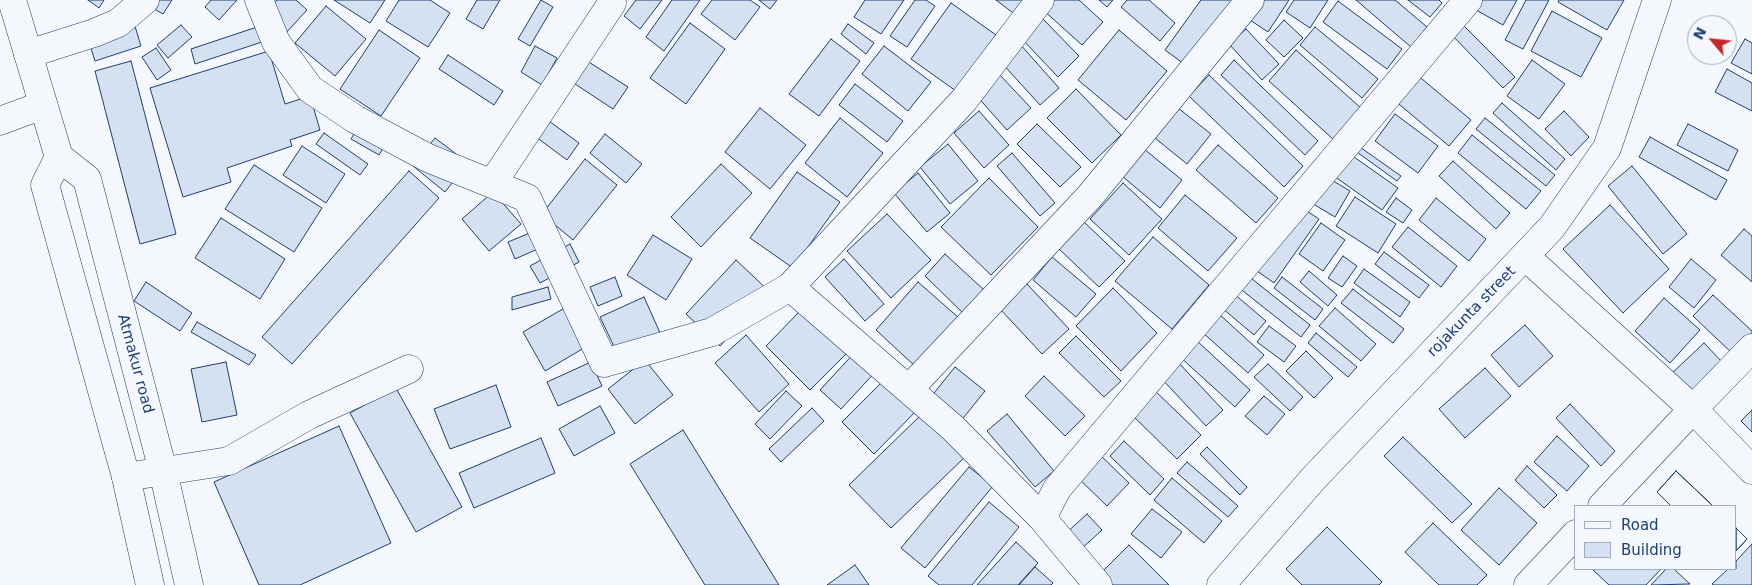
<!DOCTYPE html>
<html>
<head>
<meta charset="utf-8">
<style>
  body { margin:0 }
  #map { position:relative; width:1752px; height:585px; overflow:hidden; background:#f4f7fb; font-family:"DejaVu Sans",sans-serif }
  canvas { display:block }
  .legend { position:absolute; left:1574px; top:505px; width:162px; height:65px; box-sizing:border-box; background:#f4f7fb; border:1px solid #9eadc5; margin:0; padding:6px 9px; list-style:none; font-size:15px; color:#1d3f73 }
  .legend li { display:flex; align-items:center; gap:10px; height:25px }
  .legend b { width:25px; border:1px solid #9eadc5 }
  .north { position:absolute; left:1687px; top:15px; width:50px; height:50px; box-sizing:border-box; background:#f4f7fb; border:1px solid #9eadc5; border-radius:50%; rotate:298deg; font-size:14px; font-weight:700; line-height:20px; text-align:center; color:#1d3f73 }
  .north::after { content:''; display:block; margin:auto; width:18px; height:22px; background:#c62828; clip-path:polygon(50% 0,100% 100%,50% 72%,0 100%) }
</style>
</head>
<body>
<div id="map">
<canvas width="1752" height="585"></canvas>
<ul class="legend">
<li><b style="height:6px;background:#f4f7fb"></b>Road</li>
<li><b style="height:14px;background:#d5e0f0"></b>Building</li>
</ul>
<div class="north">N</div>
</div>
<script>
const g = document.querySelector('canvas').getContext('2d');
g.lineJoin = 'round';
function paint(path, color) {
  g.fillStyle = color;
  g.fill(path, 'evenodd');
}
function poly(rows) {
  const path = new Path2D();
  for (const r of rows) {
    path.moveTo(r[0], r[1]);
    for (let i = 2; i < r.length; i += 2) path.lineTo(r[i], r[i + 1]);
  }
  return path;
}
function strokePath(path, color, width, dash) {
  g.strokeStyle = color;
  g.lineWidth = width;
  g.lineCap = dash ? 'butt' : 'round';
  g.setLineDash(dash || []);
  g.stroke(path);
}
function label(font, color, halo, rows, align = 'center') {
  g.font = font + ' "DejaVu Sans",sans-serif';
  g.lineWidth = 4;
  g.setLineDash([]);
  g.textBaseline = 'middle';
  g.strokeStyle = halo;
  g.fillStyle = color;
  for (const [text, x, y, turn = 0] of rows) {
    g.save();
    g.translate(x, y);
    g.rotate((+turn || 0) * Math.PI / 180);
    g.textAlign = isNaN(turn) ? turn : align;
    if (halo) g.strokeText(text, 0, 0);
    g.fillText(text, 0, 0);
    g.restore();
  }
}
const building = poly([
  [88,0,104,0,99,8,88,0],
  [139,0,172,0,163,14,139,0],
  [211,0,237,0,219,20,205,7,211,0],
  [277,0,296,0,307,10,284,35,263,15,277,0],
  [334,0,385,0,370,23,334,0],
  [399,0,430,0,450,13,428,47,386,21,399,0],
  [477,0,500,0,483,29,466,19,477,0],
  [541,0,553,7,530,46,518,39,541,0],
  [636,0,662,0,640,29,624,16,636,0],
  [672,0,700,0,664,51,646,37,672,0],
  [712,0,750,0,760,7,735,40,701,14,712,0],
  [759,0,777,0,770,9,759,0],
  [865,0,904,0,881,34,854,17,865,0],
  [915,0,926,0,935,6,907,47,890,36,915,0],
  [996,0,1029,0,1017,16,996,0],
  [1050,0,1079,0,1103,22,1082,45,1042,9,1050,0],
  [1099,0,1113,0,1107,7,1099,0],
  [1127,0,1149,0,1175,23,1160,41,1121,7,1127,0],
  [1201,0,1234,0,1187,66,1165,50,1201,0],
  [1254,0,1289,0,1268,32,1244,16,1254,0],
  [1294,0,1328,0,1310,28,1286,12,1294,0],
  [1356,0,1395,0,1427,27,1411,47,1356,0],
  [1408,0,1439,0,1442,3,1430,17,1408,0],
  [1482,0,1517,0,1503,25,1476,10,1482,0],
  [1526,0,1549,0,1523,49,1505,40,1526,0],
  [1559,0,1624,0,1607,30,1558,2,1559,0],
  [1338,1,1402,49,1387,69,1323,22,1338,1],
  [951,3,996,35,956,91,911,59,951,3],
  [326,6,366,39,335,76,295,43,326,6],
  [130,10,141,46,95,61,84,26,130,10],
  [1552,11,1602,38,1581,77,1531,51,1552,11],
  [1041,17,1079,56,1058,77,1020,37,1041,17],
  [1284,20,1303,38,1284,57,1266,40,1284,20],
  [690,23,725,49,686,104,650,78,690,23],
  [1461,23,1515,77,1503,88,1450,33,1461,23],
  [848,24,874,43,866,54,841,34,848,24],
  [181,25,192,37,168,58,157,45,181,25],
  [257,27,262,42,195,64,191,49,257,27],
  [1315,27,1378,79,1362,98,1300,45,1315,27],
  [1246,29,1279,64,1262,80,1229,44,1246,29],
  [379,30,420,58,381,116,340,89,379,30],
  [1119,30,1167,71,1126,120,1078,80,1119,30],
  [831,39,860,61,819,116,789,94,831,39],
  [1745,39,1752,43,1752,74,1731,63,1745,39],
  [1019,43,1059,88,1040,105,1000,61,1019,43],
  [535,46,557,58,542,85,521,72,535,46],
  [884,46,931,82,908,111,862,74,884,46],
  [156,48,171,70,157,80,142,57,156,48],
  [1296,50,1362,109,1334,140,1269,81,1296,50],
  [269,51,285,104,310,96,320,130,290,140,292,146,227,168,231,182,183,197,150,88,269,51],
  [448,55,503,91,494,105,439,69,448,55],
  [584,59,628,87,613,109,569,80,584,59],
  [1234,60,1318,141,1305,155,1221,75,1234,60],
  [1532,60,1565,84,1539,119,1507,96,1532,60],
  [131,61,176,234,140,244,95,71,131,61],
  [1727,69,1752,83,1752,111,1715,92,1727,69],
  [998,73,1031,108,1007,130,975,94,998,73],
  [1416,74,1471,120,1449,146,1394,100,1416,74],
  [1209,75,1303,166,1284,187,1189,96,1209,75],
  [855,84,903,121,887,142,839,105,855,84],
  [1076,89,1121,135,1092,163,1047,118,1076,89],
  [1502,103,1565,159,1556,170,1493,113,1502,103],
  [1173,104,1211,134,1187,164,1150,134,1173,104],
  [760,108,806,145,770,189,725,152,760,108],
  [979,111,1009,145,984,168,954,133,979,111],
  [1564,111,1589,137,1571,156,1545,129,1564,111],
  [1395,114,1438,146,1418,173,1375,141,1395,114],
  [840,118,883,153,847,197,805,163,840,118],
  [1485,118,1555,175,1546,186,1476,129,1485,118],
  [361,121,389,138,379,155,351,139,361,121],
  [549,121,579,143,567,160,536,137,549,121],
  [1037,124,1081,167,1060,187,1017,144,1037,124],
  [1688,124,1738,150,1728,171,1677,145,1688,124],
  [324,133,368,164,360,175,316,144,324,133],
  [605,134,642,164,626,183,590,153,605,134],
  [1472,135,1541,191,1526,209,1458,153,1472,135],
  [1650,137,1727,180,1716,200,1639,157,1650,137],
  [435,138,468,163,445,192,413,166,435,138],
  [948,144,978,181,950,204,920,167,948,144],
  [1218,145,1278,198,1256,223,1196,170,1218,145],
  [1357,145,1401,176,1397,181,1354,150,1357,145],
  [302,146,345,174,326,203,283,175,302,146],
  [1144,149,1182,180,1160,208,1122,176,1144,149],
  [1347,152,1398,188,1382,210,1331,174,1347,152],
  [1012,153,1055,203,1040,216,997,166,1012,153],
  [585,159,617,185,573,240,542,214,585,159],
  [1453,161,1510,213,1496,229,1439,176,1453,161],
  [721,164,752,193,701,247,671,217,721,164],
  [254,165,322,208,294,252,225,209,254,165],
  [1632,166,1687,234,1663,254,1608,186,1632,166],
  [409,171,439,198,292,364,262,337,409,171],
  [797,172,840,202,793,268,750,238,797,172],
  [918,173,950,213,927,232,894,193,918,173],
  [1325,176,1350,191,1335,217,1310,202,1325,176],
  [989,178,1038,227,991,275,941,227,989,178],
  [1123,183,1162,219,1129,255,1090,219,1123,183],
  [493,192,521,224,489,251,462,219,493,192],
  [1185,195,1237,238,1208,271,1158,228,1185,195],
  [1355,197,1396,224,1378,253,1336,226,1355,197],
  [1396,198,1412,210,1403,223,1386,212,1396,198],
  [1436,198,1486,239,1469,261,1419,220,1436,198],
  [1298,205,1319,219,1274,283,1253,268,1298,205],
  [1610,205,1669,269,1623,313,1563,249,1610,205],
  [887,214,931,260,891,298,847,251,887,214],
  [221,218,285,259,260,299,195,258,221,218],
  [1084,222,1125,261,1099,287,1058,248,1084,222],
  [1321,223,1345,240,1323,271,1299,254,1321,223],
  [1408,227,1457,266,1441,287,1392,247,1408,227],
  [542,228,549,244,515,259,508,242,542,228],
  [1744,229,1752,236,1752,282,1721,255,1744,229],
  [653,235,692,259,666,300,627,275,653,235],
  [1153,237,1209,285,1172,329,1115,281,1153,237],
  [570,244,579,262,540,283,530,266,570,244],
  [1384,252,1429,285,1419,298,1375,264,1384,252],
  [945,254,984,290,963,313,925,276,945,254],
  [1343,256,1357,266,1342,287,1328,278,1343,256],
  [1052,257,1096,294,1076,317,1033,280,1052,257],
  [844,259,884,304,865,321,825,277,844,259],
  [1691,259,1716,280,1694,308,1669,287,1691,259],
  [736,260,771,293,720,346,686,314,736,260],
  [1364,269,1410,302,1400,317,1354,283,1364,269],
  [1309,271,1337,295,1328,306,1300,282,1309,271],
  [1247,275,1310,325,1301,337,1238,287,1247,275],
  [615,277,622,296,598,306,590,287,615,277],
  [1282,277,1323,309,1315,320,1274,288,1282,277],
  [146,282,192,313,180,331,134,301,146,282],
  [918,282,959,318,916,367,876,330,918,282],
  [1027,284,1069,329,1042,354,1000,309,1027,284],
  [548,287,551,299,512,310,512,297,548,287],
  [1113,288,1157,333,1121,371,1076,326,1113,288],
  [1353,289,1404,329,1393,343,1341,303,1353,289],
  [1233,293,1266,321,1254,335,1222,308,1233,293],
  [1713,295,1752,331,1752,338,1735,356,1693,316,1713,295],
  [644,297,661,335,618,355,600,317,644,297],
  [1664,298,1700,330,1670,363,1635,331,1664,298],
  [568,306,589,345,545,371,523,332,568,306],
  [803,308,848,352,810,390,766,346,803,308],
  [1335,308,1376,344,1361,361,1319,326,1335,308],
  [1219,314,1264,355,1248,373,1202,332,1219,314],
  [197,322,256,355,249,365,191,332,197,322],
  [1525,325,1553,356,1519,387,1491,355,1525,325],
  [1269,326,1296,346,1284,362,1257,342,1269,326],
  [1316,333,1357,367,1348,377,1308,343,1316,333],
  [746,335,789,384,759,412,715,363,746,335],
  [1076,336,1121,381,1104,397,1059,353,1076,336],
  [1195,339,1250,390,1235,407,1179,356,1195,339],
  [1704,343,1724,364,1689,396,1669,376,1704,343],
  [857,350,878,369,841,409,820,390,857,350],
  [1306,351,1333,378,1314,398,1286,371,1306,351],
  [645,360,673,395,635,424,608,389,645,360],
  [1176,360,1223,410,1206,426,1159,376,1176,360],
  [226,362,237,415,202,422,191,369,226,362],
  [591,362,602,386,558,406,547,382,591,362],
  [1268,364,1303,397,1290,411,1254,377,1268,364],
  [955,367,985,391,960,422,930,398,955,367],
  [1485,368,1511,396,1465,438,1439,409,1485,368],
  [1044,376,1085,416,1065,436,1025,396,1044,376],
  [887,377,919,408,874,454,842,422,887,377],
  [496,385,511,427,450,449,434,409,496,385],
  [396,388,462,507,416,532,350,413,396,388],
  [1152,388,1201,435,1177,459,1129,412,1152,388],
  [786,391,802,406,770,439,755,424,786,391],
  [1264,396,1285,414,1267,435,1245,416,1264,396],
  [1570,404,1615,451,1601,466,1556,418,1570,404],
  [600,406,615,433,574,456,559,429,600,406],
  [812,408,824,421,781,462,769,449,812,408],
  [1752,410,1752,432,1741,421,1752,410],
  [923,413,965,457,891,528,849,485,923,413],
  [1007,414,1054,471,1035,487,987,431,1007,414],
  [339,426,391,543,300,585,259,585,214,482,339,426],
  [683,430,779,585,705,585,630,464,683,430],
  [1557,436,1589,466,1567,491,1534,462,1557,436],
  [1403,437,1472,504,1452,523,1384,456,1403,437],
  [541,438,555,473,474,508,459,473,541,438],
  [1124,441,1164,479,1150,495,1110,456,1124,441],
  [1207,447,1247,487,1240,495,1200,454,1207,447],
  [1095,450,1129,483,1107,506,1073,473,1095,450],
  [1187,462,1238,506,1228,517,1177,473,1187,462],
  [1527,466,1557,495,1544,508,1515,480,1527,466],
  [969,467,993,486,925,568,901,548,969,467],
  [1676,471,1713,506,1671,506,1657,492,1676,471],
  [1676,471,1713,506,1671,506,1657,492,1676,471],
  [1172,478,1222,521,1204,543,1154,500,1172,478],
  [1499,488,1537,523,1499,565,1461,530,1499,488],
  [989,502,1019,527,972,585,939,585,928,576,989,502],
  [1152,509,1182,532,1161,558,1131,534,1152,509],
  [1087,514,1102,530,1079,551,1064,535,1087,514],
  [1433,523,1487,575,1477,585,1439,585,1405,552,1433,523],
  [1327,527,1382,582,1379,585,1302,585,1286,569,1327,527],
  [1736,528,1747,539,1736,551,1736,528],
  [1736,528,1747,539,1736,551,1736,528],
  [1016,542,1038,563,1018,585,977,585,1016,542],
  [1752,544,1752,585,1714,585,1712,584,1728,569,1736,569,1736,561,1752,544],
  [1129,545,1169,585,1110,585,1100,574,1129,545],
  [855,565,869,585,827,585,855,565],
  [1035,567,1053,583,1051,585,1019,585,1035,567],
  [1592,569,1661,569,1646,585,1609,585,1592,569],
  [1666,569,1674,569,1690,584,1651,585,1666,569]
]);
paint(building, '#d5e0f0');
strokePath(building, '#1d3f73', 1);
const minor = poly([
  [259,0,276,42,310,89,355,119,428,158,527,198,604,363,712,332,790,287],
  [1040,0,964,100,790,287,953,428,1042,518],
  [28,54,94,33,118,23,145,0],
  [0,121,43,105],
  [492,184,612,3],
  [1525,256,1693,409,1752,348],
  [909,389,1090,196,1250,0],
  [126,477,229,461,309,415,409,369],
  [1602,506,1693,409,1752,470],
  [1098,585,1042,518,1057,489,1468,0],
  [1221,585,1313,479,1552,227,1607,148,1657,0],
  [1528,585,1576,534]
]);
const major = poly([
  [12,0,59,157,45,185,126,477,150,585],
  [59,157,87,179,163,471,189,585]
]);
strokePath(minor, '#1d3f73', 29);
strokePath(major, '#1d3f73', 29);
strokePath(minor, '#f4f7fb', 28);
strokePath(major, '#f4f7fb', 28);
label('15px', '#1d3f73', '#f4f7fb', [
  ["rojakunta street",1472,312,-46],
  ["Atmakur road",135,364,75]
]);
</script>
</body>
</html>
